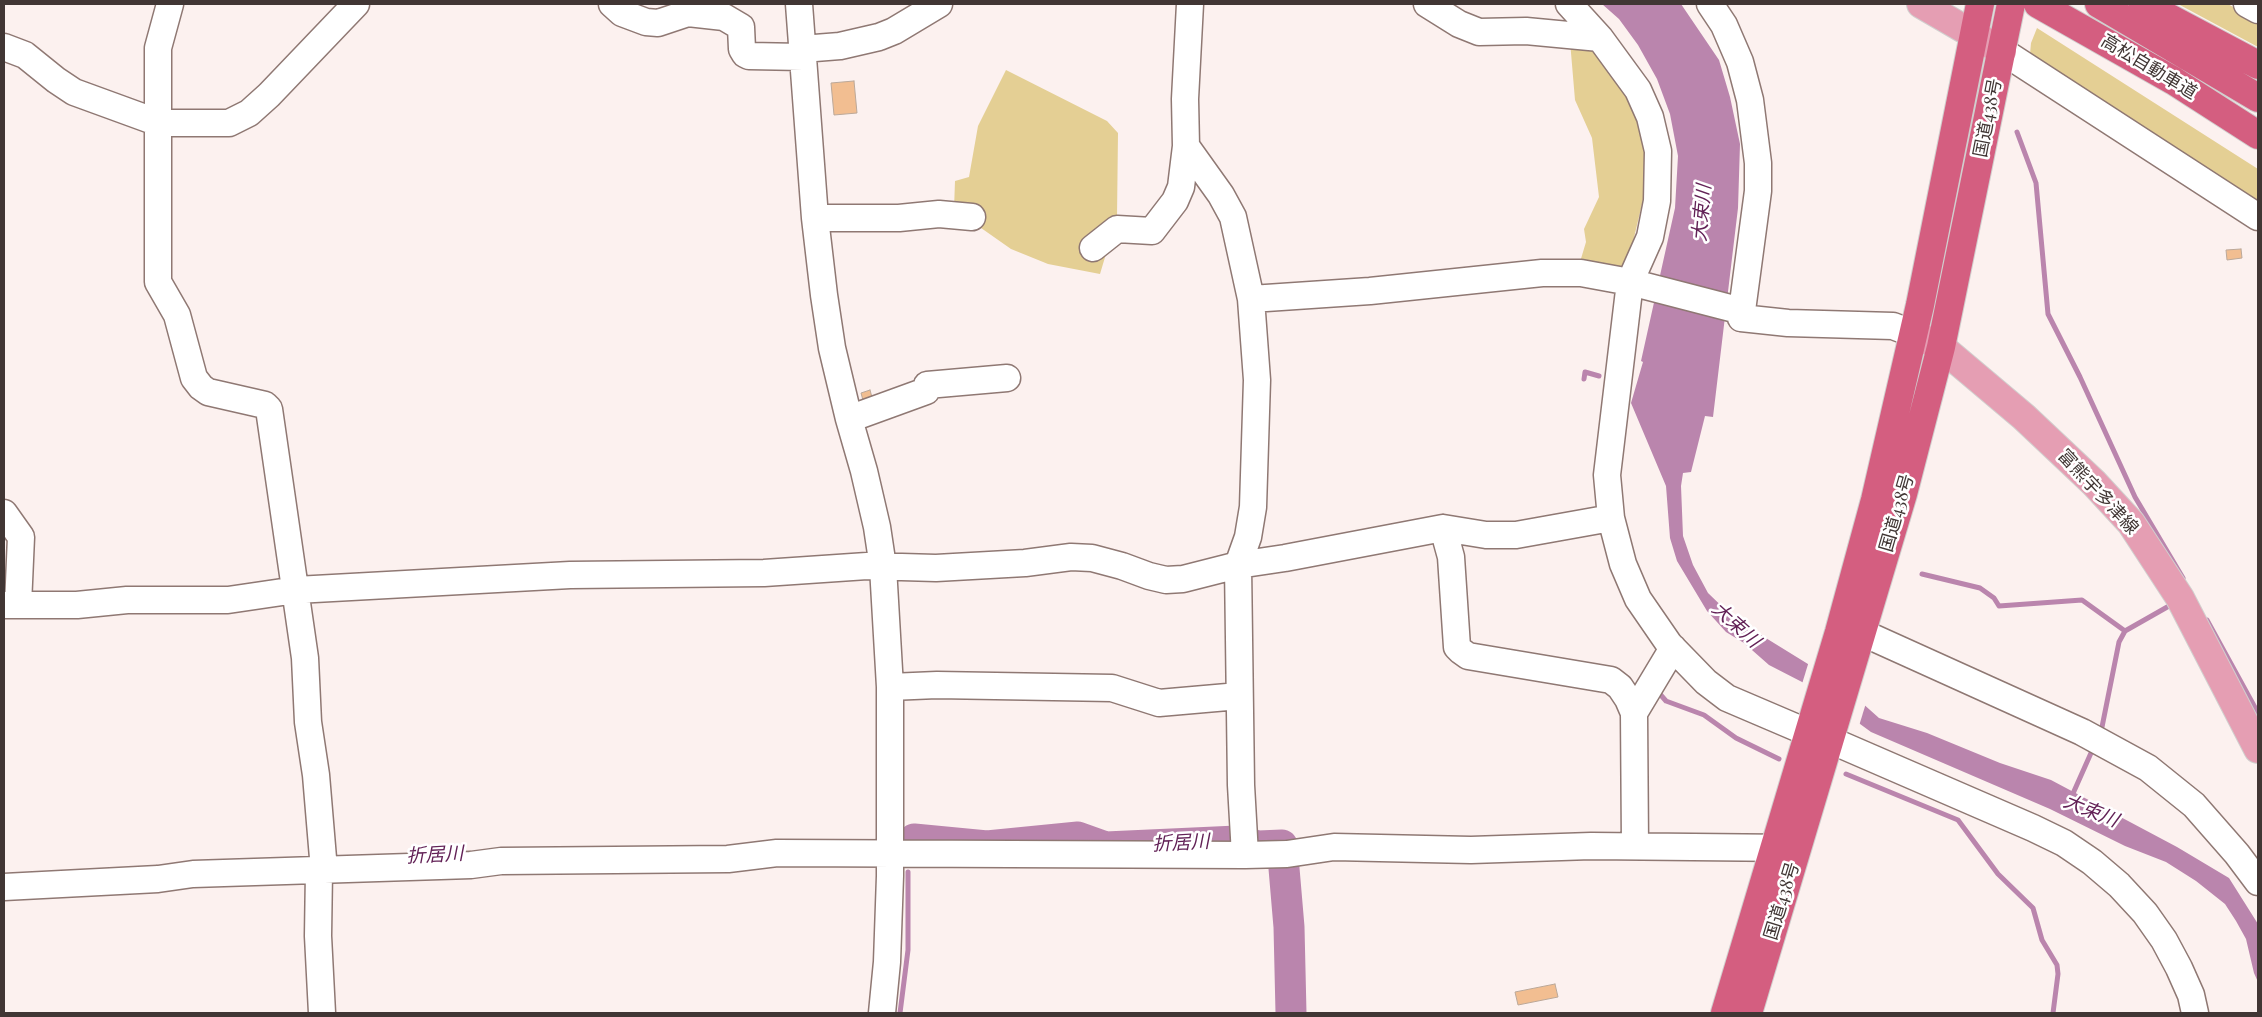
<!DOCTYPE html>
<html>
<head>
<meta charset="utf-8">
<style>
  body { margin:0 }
  #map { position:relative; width:2262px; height:1017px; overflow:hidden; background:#fcf1ef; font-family:"Playfair Display",serif }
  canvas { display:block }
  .frame { position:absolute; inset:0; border:5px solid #413634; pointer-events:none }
</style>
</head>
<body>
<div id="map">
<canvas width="2262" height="1017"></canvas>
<div class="frame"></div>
</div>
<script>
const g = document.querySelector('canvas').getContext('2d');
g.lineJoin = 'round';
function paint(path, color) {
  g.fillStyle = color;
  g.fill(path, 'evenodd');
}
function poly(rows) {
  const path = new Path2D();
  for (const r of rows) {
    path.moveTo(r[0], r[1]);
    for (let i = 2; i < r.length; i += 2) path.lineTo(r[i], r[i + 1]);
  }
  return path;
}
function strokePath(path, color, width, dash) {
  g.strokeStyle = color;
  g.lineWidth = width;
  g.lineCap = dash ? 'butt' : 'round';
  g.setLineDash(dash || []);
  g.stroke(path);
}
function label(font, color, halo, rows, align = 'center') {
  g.font = font + ' "Playfair Display","Noto Sans JP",serif';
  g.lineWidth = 5;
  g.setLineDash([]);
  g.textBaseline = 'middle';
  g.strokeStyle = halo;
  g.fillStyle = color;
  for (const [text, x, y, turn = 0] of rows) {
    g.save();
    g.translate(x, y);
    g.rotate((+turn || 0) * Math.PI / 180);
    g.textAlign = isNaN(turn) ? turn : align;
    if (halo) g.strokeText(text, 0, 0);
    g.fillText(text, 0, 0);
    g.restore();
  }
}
paint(poly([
  [2178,4,2228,4,2258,22,2258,47],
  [2037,28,2258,169,2258,200,2251,199,2035,62,2030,54,2031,43],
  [1570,41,1601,45,1635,102,1643,135,1646,167,1643,200,1626,271,1580,262,1586,242,1584,229,1599,197,1592,138,1575,100],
  [1006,70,1107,121,1118,133,1117,217,1100,274,1048,264,1011,249,954,209,955,181,969,177,978,126]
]), '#e4cf94');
paint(poly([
  [1602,4,1681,4,1719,60,1730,97,1740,144,1738,208,1713,417,1705,416,1691,472,1683,473,1681,486,1683,536,1693,565,1708,593,1735,619,1842,685,1879,718,1927,733,2000,763,2051,780,2177,847,2229,878,2258,924,2258,982,2254,973,2246,939,2236,921,2225,904,2196,881,2166,862,2125,846,2050,809,1871,732,1804,683,1769,665,1744,643,1726,632,1707,611,1677,561,1670,538,1666,486,1631,403,1643,362,1641,361,1675,208,1678,156,1670,114,1657,79,1638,45,1619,19]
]), '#ba85ad');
paint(poly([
  [1809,661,1843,683,1866,703,1859,726,1802,684]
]), '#fcf1ef');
strokePath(poly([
  [2017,132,2036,183,2048,314,2080,377,2135,497,2183,578],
  [1584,379,1585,372,1599,376],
  [1922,574,1980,588,1994,598,1999,606,2082,600,2125,631],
  [2207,620,2258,713],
  [1659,693,1666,701,1704,715,1736,738,1779,759],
  [2102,727,2119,642,2125,631,2169,606],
  [1846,774,1958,820,1998,874,2033,908,2042,940,2057,965,2058,974,2053,1013],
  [2071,798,2091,753],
  [900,1013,908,950,908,872]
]), '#ba85ad', 5);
strokePath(poly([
  [914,839,987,846,1078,837,1106,847,1237,841,1259,846,1282,845,1289,927,1291,1013]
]), '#ba85ad', 31);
const building = poly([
  [854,81,857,113,834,115,831,83,854,81],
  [2241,249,2242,258,2227,260,2226,250,2241,249],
  [870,390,873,401,864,404,861,393,870,390],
  [1555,984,1558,997,1518,1005,1515,992,1555,984]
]);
paint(building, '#f2be91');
strokePath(building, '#bba899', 1);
const minor = poly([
  [170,4,158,48,158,282,177,315,194,378,201,387,208,392,265,405,269,409,305,658,308,722,316,775,324,870],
  [612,4,622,13,646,22,658,23,688,13,724,17,741,27,742,49,745,54,749,56,803,57],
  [799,4,815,218,824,295,832,348,849,419,864,471,877,527,883,567,890,687,890,876,887,962,882,1013],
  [1190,4,1185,99,1186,146,1221,195,1233,217,1251,299,1257,380,1253,507,1248,537,1238,565,1241,785,1245,855],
  [1427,4,1459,24,1479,32,1526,31,1600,38],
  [1569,4,1600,38,1638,90,1650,117,1658,151,1657,201,1650,237,1630,282,1607,475,1611,518,1623,564,1638,599,1669,644,1706,682,1727,698,1809,733],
  [1710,4,1724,25,1740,62,1750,100,1758,163,1758,191,1741,318,1788,323,1893,326,1914,334],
  [2247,4,2258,10],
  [4,47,25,55,56,80,74,92,159,123,229,123,249,113,269,95,356,4],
  [802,49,840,46,879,37,894,31,939,4],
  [2002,51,2258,217],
  [815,218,899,218,939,214,972,217],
  [1093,248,1117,229,1152,231,1175,201,1181,187,1186,146],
  [1251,299,1370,291,1542,273,1581,273,1630,282,1742,311],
  [849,419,926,391,927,385,1007,378],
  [4,513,21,537,18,605],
  [1443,528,1451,557,1457,647,1461,651,1468,656,1611,680,1620,687,1628,699,1634,713,1635,846],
  [4,605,77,605,127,600,228,600,296,590,570,575,764,573,867,566,936,568,1025,563,1071,557,1092,558,1122,566,1149,576,1166,580,1183,579,1238,565,1285,558,1443,528,1486,535,1516,535,1611,518],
  [1863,633,2082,732,2148,768,2194,805,2237,854,2258,882],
  [890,687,937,685,1112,688,1159,703,1239,696],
  [1634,713,1673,648],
  [1830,740,2033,828,2064,843,2092,862,2119,885,2145,913,2164,940,2179,968,2191,995,2195,1013],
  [319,871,318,936,322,1013],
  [4,887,158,879,193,874,471,865,501,861,728,859,777,853,1245,855,1287,854,1334,847,1471,850,1591,846,1795,848]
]);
const major = poly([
  [1921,4,2002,51],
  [1914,334,1941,347,2024,417,2094,483,2131,523,2180,598,2258,749]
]);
const highway = poly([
  [2038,4,2174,81,2258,135],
  [2099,4,2258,98],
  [2143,4,2258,65],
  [1725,1013,1839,632,1875,500,1920,305,1980,4],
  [1748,1013,1903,494,1941,347,2011,4]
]);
strokePath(minor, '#8f7873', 29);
strokePath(major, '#d1cfce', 30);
strokePath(highway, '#d1cfce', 30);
strokePath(minor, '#fff', 26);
strokePath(major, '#e59eb3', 28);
strokePath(highway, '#d45e80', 28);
label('18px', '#413634', '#fff', [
  ["高松自動車道",2149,67,31],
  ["国道438号",1988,118,-79],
  ["富熊宇多津線",2098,492,47],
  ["国道438号",1897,513,-74],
  ["国道438号",1782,901,-73]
]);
label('italic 19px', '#622156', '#fff', [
  ["大束川",1702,213,-85],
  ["大束川",1736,625,42],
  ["大束川",2091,811,22],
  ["折居川",1181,843,-3],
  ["折居川",435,855,-3]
]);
</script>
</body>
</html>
